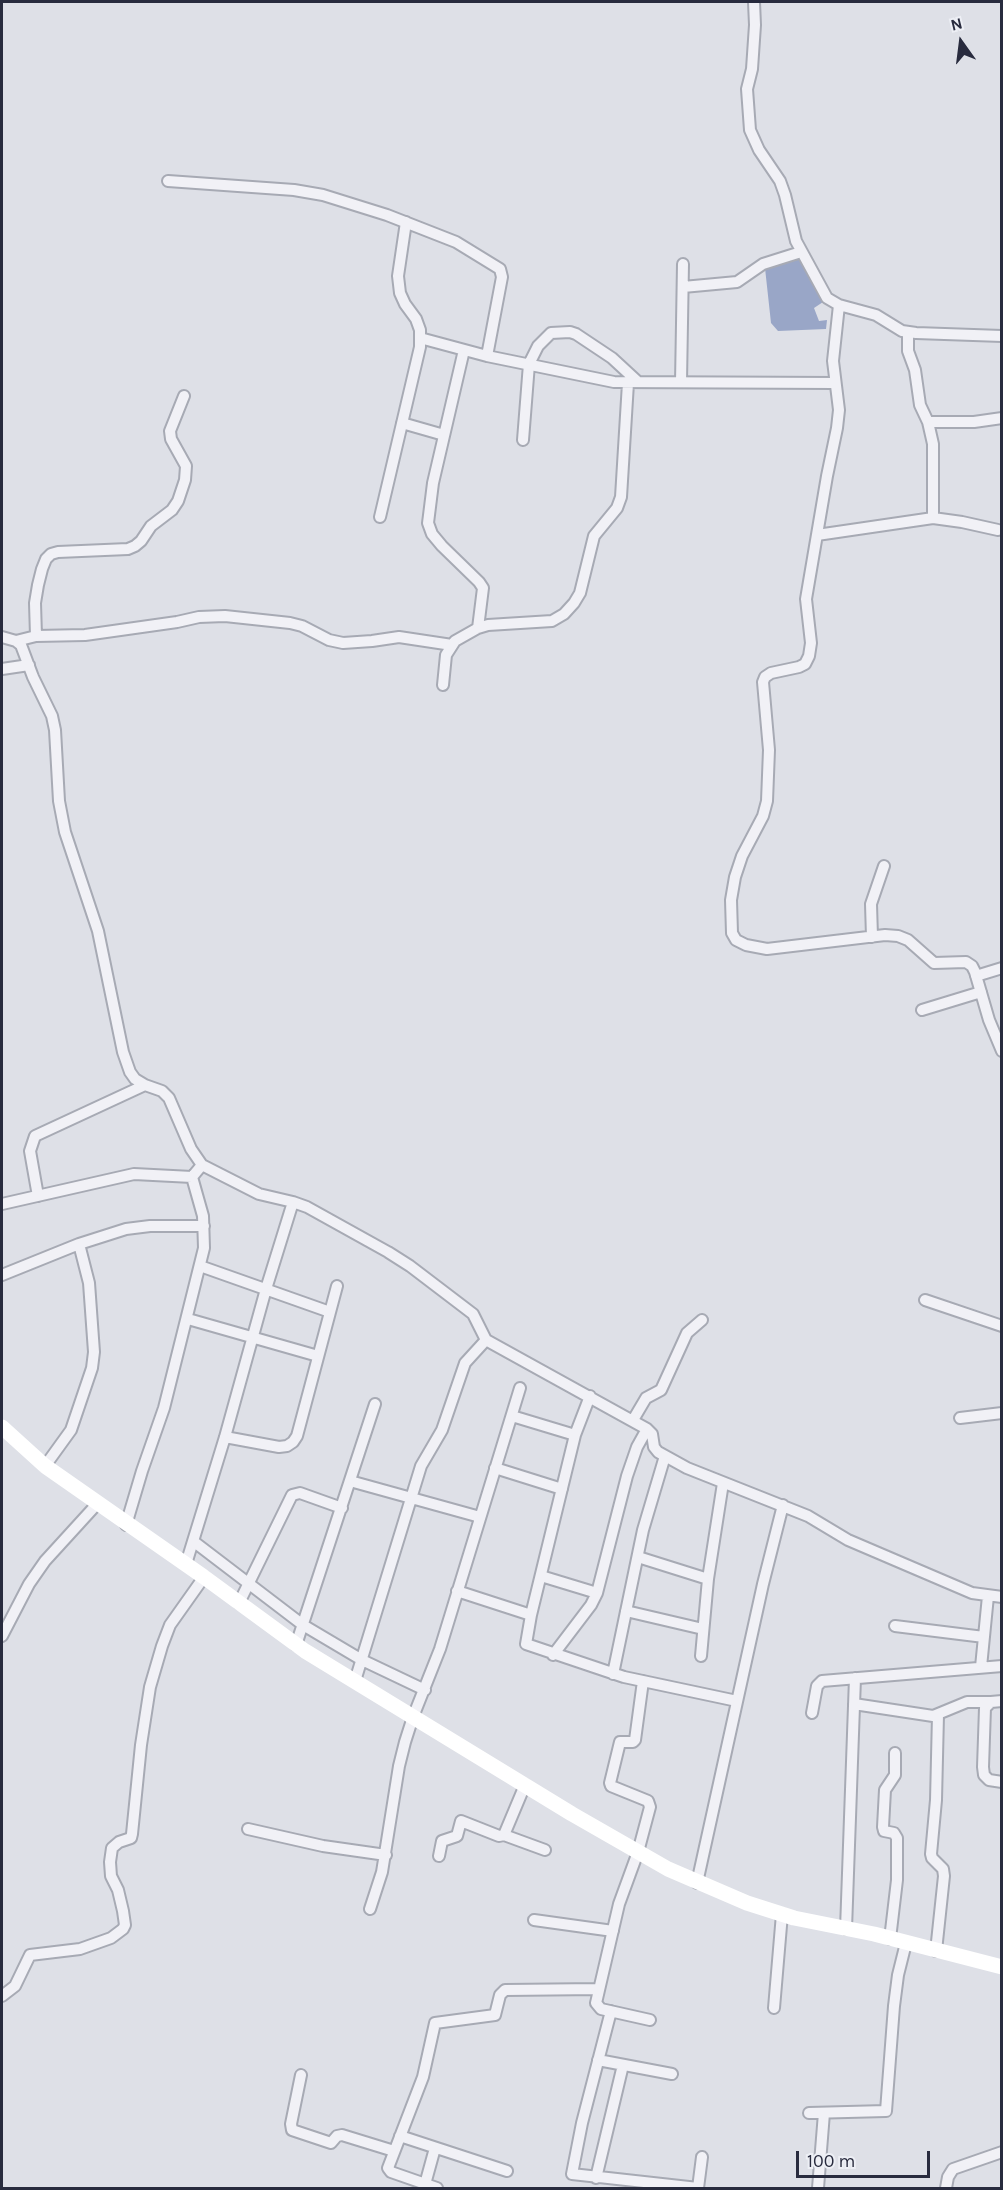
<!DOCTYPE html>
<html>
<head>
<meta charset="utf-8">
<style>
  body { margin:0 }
  #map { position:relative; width:1003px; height:2190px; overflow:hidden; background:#dee0e7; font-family:Karla,sans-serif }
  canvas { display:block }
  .frame { position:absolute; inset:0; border:3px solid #282b3e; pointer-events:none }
  .north { position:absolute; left:931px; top:12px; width:60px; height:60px; -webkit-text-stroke:4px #edeff5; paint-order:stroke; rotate:346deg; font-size:16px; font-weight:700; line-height:24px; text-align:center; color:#282b3e }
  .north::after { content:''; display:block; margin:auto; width:21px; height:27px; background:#282b3e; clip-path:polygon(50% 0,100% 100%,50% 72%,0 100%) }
  .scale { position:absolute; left:796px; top:2151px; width:134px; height:27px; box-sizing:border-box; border:3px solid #282b3e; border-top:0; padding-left:8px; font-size:18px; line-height:21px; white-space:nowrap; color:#282b3e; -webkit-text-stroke:4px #edeff5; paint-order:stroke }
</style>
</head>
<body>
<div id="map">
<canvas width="1003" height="2190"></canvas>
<div class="frame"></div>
<div class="north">N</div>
<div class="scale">100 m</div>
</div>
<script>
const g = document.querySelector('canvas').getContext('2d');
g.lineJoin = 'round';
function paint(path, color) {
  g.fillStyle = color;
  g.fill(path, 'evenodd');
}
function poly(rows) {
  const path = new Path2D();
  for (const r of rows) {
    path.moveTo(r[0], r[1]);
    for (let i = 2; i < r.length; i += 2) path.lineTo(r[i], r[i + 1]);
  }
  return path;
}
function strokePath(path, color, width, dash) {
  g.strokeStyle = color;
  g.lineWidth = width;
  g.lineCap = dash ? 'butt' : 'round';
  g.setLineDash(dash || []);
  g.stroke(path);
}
paint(poly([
  [800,258,823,302,814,308,819,321,827,320,826,329,778,331,771,323,765,268]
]), '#99a6c7');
const street = poly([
  [754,2,755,25,752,69,747,89,750,130,759,150,780,181,785,195,796,241,827,298,839,305,876,315,902,331,916,333,1002,336],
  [168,181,294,190,323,195,387,215,456,242,500,269,502,277,487,356],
  [683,287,737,282,763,264,801,252],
  [839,305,833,361,839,410,837,428,827,476,806,599,811,643,809,656,805,664,799,667,771,673,765,677,763,682,769,750,767,801,763,816,742,856,735,877,731,900,732,933,736,940,746,945,767,949,885,935,898,936,908,940,934,963,966,962,972,966,975,972,989,1020,1002,1051],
  [908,332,908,351,915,370,920,405,928,422,933,444,933,518],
  [420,338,487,356,614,382,835,383],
  [464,350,433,483,428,523,432,534,442,546,479,582,483,588,478,628],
  [681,382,683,264],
  [928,422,974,422,1002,418],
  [402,423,444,435],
  [523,440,529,364,538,346,551,333,570,332,576,334,612,358,638,382],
  [380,517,420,347,420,330,416,319,405,304,400,293,398,276,406,222],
  [817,535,933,518,962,522,998,530],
  [36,636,35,603,38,585,42,569,46,559,51,554,58,552,128,549,135,546,141,541,151,526,172,510,178,501,185,480,186,466,171,439,170,431,184,396],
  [2,637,16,641,21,645,33,677,52,716,55,730,59,801,65,832,98,931,123,1052,130,1072,135,1079,145,1085,162,1091,169,1098,191,1149,202,1165,259,1194,293,1202,307,1207,388,1252,410,1266,473,1314,486,1340,647,1429,652,1434,654,1447,658,1452,687,1468,808,1516,848,1540,972,1593,1002,1597],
  [16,641,36,636,85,635,177,622,199,617,225,616,290,623,302,626,329,640,343,643,372,641,399,637,452,645],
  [2,669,29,665],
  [443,685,446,655,455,641,478,628,488,625,552,621,564,614,574,603,580,593,594,536,617,508,621,497,628,383],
  [872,937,871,904,884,866],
  [976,976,1002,968],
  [922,1010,981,992],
  [38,1196,30,1151,35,1136,145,1085],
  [2,1204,134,1174,192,1177],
  [200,1266,330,1312],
  [2,1275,79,1244,126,1229,150,1226,204,1226],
  [925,1300,1002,1326],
  [188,1319,318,1356],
  [590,1396,575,1435,531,1615,526,1644,624,1677,737,1701],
  [512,1416,575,1435],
  [960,1418,1002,1413],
  [633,1420,646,1398,661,1390,687,1333,702,1320],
  [225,1437,279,1447,287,1446,293,1442,297,1436,337,1286],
  [45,1466,71,1430,92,1368,94,1352,89,1283,79,1244],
  [495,1468,562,1489],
  [350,1481,480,1517],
  [126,1525,142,1471,164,1408,204,1248,203,1216,192,1177,202,1165],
  [193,1541,303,1625,362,1660,425,1690],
  [638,1557,708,1579],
  [186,1564,225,1437,266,1289,293,1202],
  [541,1576,597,1593],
  [457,1591,531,1615],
  [239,1603,292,1495,300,1493,342,1508],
  [626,1611,703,1629],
  [895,1626,984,1637],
  [2,1636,29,1584,45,1561,97,1504],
  [296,1645,375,1404],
  [553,1655,591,1605,597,1593,627,1476,637,1447,647,1429],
  [701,1656,708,1579,723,1483],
  [981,1667,988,1596],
  [613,1674,643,1530,665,1456],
  [355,1681,421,1466,442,1430,465,1363,486,1340],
  [643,1681,635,1740,633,1742,620,1742,610,1783,611,1786,648,1801,650,1807,638,1852,619,1904,596,2003,601,2009,650,2020],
  [1002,1701,991,1702,985,1708,983,1767,984,1775,989,1780,1002,1782],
  [854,1704,933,1716,967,1702,991,1702],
  [812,1713,817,1686,822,1681,1002,1666],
  [248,1829,323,1846,386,1855],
  [504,1835,545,1850],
  [439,1856,442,1841,457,1836,461,1821,499,1836,504,1835,525,1785],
  [697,1883,763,1584,783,1505],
  [370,1909,382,1872,399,1766,405,1742,413,1717,440,1649,520,1388],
  [534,1920,613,1931],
  [846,1929,855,1678],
  [890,1939,897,1880,897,1838,894,1833,884,1831,883,1827,885,1790,895,1775,895,1753],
  [936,1951,944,1876,943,1869,932,1858,931,1854,936,1800,938,1715],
  [2,1996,15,1986,30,1955,80,1949,111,1938,123,1929,125,1925,123,1911,118,1890,111,1876,110,1862,112,1848,119,1842,131,1838,132,1834,141,1745,150,1687,162,1646,170,1625,204,1577],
  [774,2008,782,1914],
  [611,2011,582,2123,572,2174,698,2188],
  [598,2060,672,2074],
  [301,2075,291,2124,292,2130,331,2143,337,2136,342,2135,394,2151],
  [809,2113,886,2111,894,2006,898,1975,906,1943],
  [400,2136,507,2171],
  [596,2178,623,2065],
  [424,2188,435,2148],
  [437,2188,391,2172,388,2168,423,2077,435,2023,495,2015,500,1995,505,1990,599,1989],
  [698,2188,702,2157],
  [818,2188,824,2113],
  [946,2188,948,2177,953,2169,1002,2152]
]);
strokePath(street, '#a7aab4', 14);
strokePath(street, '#f1f1f6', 10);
strokePath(poly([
  [2,1427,45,1466,204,1577,305,1651,572,1814,668,1869,747,1903,794,1918,874,1934,1002,1967]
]), '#fff', 15);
</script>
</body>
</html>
